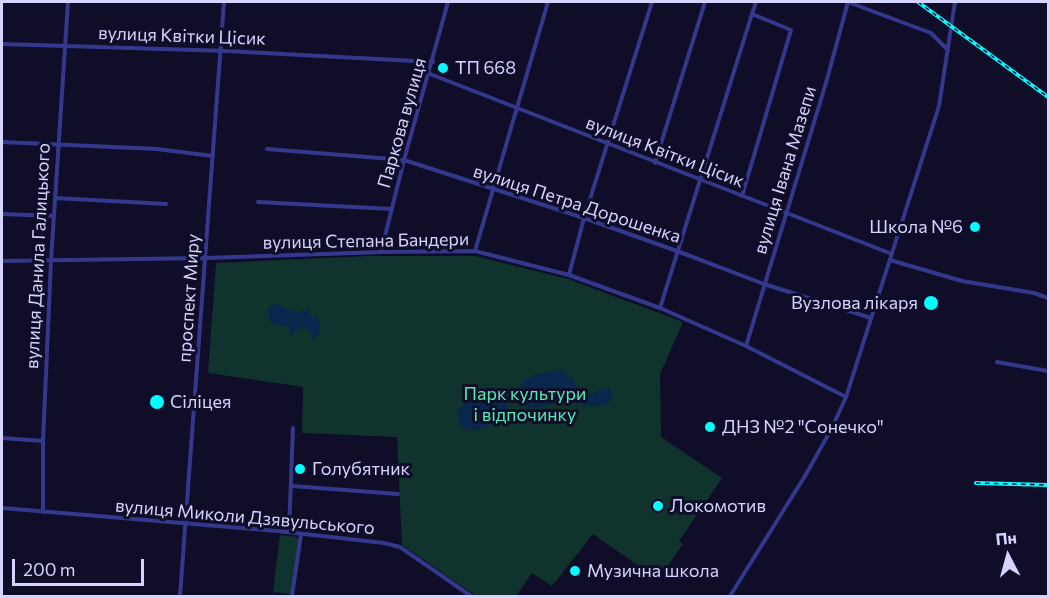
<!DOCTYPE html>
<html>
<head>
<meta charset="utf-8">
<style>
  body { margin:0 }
  #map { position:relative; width:1050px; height:598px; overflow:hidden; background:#0f0d28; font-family:Commissioner,sans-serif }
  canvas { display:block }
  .frame { position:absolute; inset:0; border:3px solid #d5d4ff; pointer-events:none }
  .north { position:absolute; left:978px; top:526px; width:60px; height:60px; -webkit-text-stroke:4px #0f0d28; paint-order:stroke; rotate:354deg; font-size:16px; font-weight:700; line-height:24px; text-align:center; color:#d5d4ff }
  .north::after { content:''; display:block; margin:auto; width:21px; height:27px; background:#d5d4ff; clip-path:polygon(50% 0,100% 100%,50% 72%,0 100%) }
  .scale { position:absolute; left:12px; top:559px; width:132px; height:27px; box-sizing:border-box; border:3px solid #d5d4ff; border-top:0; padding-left:8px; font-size:18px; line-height:21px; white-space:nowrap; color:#d5d4ff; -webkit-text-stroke:4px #0f0d28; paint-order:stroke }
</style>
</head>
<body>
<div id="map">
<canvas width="1050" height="598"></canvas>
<div class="frame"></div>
<div class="north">Пн</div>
<div class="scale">200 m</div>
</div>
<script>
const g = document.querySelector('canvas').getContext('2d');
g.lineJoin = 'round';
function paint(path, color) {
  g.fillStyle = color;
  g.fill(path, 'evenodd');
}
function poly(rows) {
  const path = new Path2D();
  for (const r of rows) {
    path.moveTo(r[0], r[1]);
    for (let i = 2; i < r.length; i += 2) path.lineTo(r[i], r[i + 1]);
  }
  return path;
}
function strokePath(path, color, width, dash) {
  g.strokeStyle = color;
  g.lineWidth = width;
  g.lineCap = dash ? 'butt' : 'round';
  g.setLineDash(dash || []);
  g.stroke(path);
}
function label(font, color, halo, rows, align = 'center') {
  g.font = font + ' Commissioner,sans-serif';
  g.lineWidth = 6;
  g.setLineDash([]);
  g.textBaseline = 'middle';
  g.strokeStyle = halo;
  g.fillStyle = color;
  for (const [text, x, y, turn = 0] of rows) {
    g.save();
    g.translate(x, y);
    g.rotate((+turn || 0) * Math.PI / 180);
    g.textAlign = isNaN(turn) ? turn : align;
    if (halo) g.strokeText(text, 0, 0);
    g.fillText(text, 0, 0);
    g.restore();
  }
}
paint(poly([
  [369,256,475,256,568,279,683,322,660,374,661,437,722,478,679,541,683,544,665,570,647,572,593,534,552,586,532,573,516,596,476,596,402,545,397,437,302,433,303,387,208,373,216,263],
  [280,535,297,537,299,540,291,594,273,592]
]), '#10332e');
paint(poly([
  [278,304,284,308,297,312,308,309,310,316,318,317,320,332,313,340,309,330,297,328,291,336,288,325,281,326,271,322,268,315,269,305],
  [562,370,574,380,577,389,583,393,592,395,599,390,610,388,613,394,609,402,601,406,586,406,570,399,538,408,532,407,528,410,520,400,520,386,524,380,538,374],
  [496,395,504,396,507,401,508,414,499,421,477,430,466,429,461,426,457,411,460,407,466,402,474,399]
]), '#07274d');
strokePath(poly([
  [848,2,931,33,948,50],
  [752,14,756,2],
  [2,44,227,51,433,62],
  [430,74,892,254],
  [2,142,157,149,213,156],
  [267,149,404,160,584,218,677,251,764,284,871,318],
  [655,163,705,2],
  [55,198,166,204],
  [258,202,392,209],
  [2,214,54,216],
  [475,251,548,2],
  [381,252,404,160,448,2],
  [890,260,962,281,1034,293,1048,298],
  [2,261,206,258,381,252,475,251,569,275,660,308,746,346,846,397],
  [569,275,584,218,652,2],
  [660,308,752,14,791,30,742,196],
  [746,346,826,83,848,2],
  [997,362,1048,371],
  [2,438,43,441],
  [292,486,398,494],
  [2,508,278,531,384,543,400,547,471,596],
  [43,512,43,441,51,261,68,2],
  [289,532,293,428],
  [180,596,224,2],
  [292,596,301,534],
  [730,596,805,476,832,428,846,397,939,106,955,2]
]), '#34388c', 4);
const rail = poly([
  [918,2,1048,97],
  [976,483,1048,485]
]);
strokePath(rail, '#00fdff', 4);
strokePath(rail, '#0f0d28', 1.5, [4.5]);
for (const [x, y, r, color] of [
  [443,68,6,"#00fdff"],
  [975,227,6,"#00fdff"],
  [931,303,8,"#00fdff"],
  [157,402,8,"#00fdff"],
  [710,427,6,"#00fdff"],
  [300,469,6,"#00fdff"],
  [658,506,6,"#00fdff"],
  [575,571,6,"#00fdff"]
]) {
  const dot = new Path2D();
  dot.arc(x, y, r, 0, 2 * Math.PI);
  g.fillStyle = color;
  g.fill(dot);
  strokePath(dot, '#0f0d28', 2);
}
label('18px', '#d5d4ff', '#0f0d28', [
  ["вулиця Квітки Цісик",182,36,2],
  ["Паркова вулиця",402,123,-74],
  ["вулиця Квітки Цісик",665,152,21],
  ["вулиця Івана Мазепи",785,170,-73],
  ["вулиця Петра Дорошенка",577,204,18],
  ["вулиця Степана Бандери",366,241,-1],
  ["вулиця Данила Галицького",38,256,-87],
  ["проспект Миру",189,298,-86],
  ["вулиця Миколи Дзявульського",245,517,5]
]);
label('18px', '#d5d4ff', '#0f0d28', [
  ["ТП 668",455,68],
  ["Школа №6",963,227,"right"],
  ["Вузлова лікаря",918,303,"right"],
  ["Сіліцея",170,402],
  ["ДНЗ №2 \"Сонечко\"",722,427],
  ["Голубятник",312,469],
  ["Локомотив",670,506],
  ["Музична школа",587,571]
], 'left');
label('18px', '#54ebb8', '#0f0d28', [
  ["Парк культури",525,394],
  ["і відпочинку",525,415]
]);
</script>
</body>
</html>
